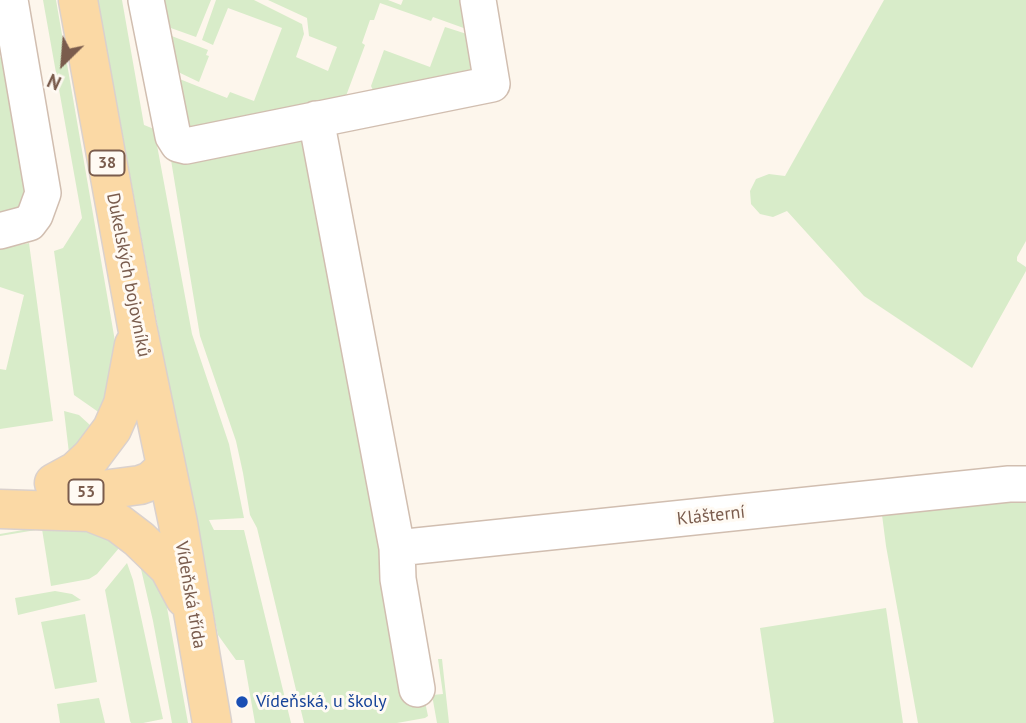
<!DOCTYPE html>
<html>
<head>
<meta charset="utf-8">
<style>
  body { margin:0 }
  #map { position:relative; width:1026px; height:723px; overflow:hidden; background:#fdf6ec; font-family:"PT Sans",sans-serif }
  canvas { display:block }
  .north { position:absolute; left:28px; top:28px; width:70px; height:70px; -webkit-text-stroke:5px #fffaf3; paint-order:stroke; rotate:205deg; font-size:19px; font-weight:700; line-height:28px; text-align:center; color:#7a5c4d }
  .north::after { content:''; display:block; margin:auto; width:24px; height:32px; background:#7a5c4d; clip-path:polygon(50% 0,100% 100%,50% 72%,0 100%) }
</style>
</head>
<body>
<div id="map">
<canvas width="1026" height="723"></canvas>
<div class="north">N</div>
</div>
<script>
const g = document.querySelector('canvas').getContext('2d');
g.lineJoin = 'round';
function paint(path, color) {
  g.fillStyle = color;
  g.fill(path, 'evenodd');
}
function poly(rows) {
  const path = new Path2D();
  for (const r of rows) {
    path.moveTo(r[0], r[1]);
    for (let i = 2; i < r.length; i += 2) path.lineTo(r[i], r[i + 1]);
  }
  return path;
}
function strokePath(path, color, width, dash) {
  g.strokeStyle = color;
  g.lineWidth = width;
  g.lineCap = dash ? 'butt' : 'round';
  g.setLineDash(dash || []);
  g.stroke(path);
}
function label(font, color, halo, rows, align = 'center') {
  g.font = font + ' "PT Sans",sans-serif';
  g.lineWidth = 6;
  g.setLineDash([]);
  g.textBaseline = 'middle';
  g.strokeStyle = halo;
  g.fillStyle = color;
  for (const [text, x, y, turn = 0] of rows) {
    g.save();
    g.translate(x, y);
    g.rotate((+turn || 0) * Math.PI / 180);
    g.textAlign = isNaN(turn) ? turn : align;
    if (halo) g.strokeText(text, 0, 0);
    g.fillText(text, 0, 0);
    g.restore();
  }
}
paint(poly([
  [43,0,56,0,116,347,107,418,74,395,54,251,63,248,82,218],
  [98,0,122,0,144,125,154,129,192,334,229,444,244,518,209,520,214,530,244,530,291,723,255,723,244,660,236,660,218,635,186,481],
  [163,0,211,0,196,37,168,27],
  [216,0,254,0,302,24,304,34,296,57,328,71,337,47,309,36,307,18,268,0,388,0,401,5,403,0,466,0,472,31,433,17,431,21,380,3,374,20,370,20,362,43,365,45,343,104,190,129,186,123,177,78,227,98,230,92,254,101,282,28,228,8,213,45,202,40],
  [884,0,1026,0,1026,241,1017,257,1017,261,1026,267,1026,271,972,368,864,296,787,211,773,217,760,214,751,204,750,191,756,179,769,174,785,176],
  [445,27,473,36,479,76,376,97,371,86,384,50,430,67],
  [169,35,208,50,206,55,209,56,199,82,176,71],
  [0,57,5,60,28,188,24,201,14,214,0,220],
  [308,137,428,716,425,718,397,723,304,723,257,528,250,515,243,473,236,441,200,336,171,160,232,144],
  [29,243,53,421,0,429,0,369,6,370,24,295,0,287,0,249],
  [64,411,79,415,90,425,90,429,69,453],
  [1026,494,1026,723,918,723,886,546,881,507],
  [69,522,125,541,97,574,89,579,51,586,42,529,0,536,0,534],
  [139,550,166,602,188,723,172,723,153,621,141,569,135,553],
  [127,563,133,580,163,719,143,723,131,723,130,721,105,590],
  [55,591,72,594,81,600,18,615,15,598],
  [886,608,903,723,772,723,774,722,760,628],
  [85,614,97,682,55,689,41,622],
  [438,659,442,659,449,723,437,723,432,695,443,694],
  [99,698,105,723,60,723,57,704]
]), '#d8ecc9');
const minor = poly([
  [146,0,173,136,178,144,186,146,492,84,478,0],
  [316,119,397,548,398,579,417,689],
  [0,231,29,223,35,215,43,193,10,0],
  [397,548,1009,484,1026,484]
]);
const major = poly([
  [78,0,137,326,178,523,212,723],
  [54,483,76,471,91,457,112,429,123,404,134,345],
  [56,496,140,485,151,481,166,467],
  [0,509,90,512,118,523,139,539,169,568,185,598]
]);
strokePath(minor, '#d1beb0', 38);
strokePath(major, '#dad1cd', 41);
strokePath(minor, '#fff', 35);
strokePath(major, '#fbd9a5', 38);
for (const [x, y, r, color] of [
  [242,702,7,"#1a4fb4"]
]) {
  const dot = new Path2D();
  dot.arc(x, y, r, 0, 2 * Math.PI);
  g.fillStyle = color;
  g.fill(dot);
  strokePath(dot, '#fffaf3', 2.5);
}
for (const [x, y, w] of [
  [107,163,35],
  [86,492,35]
]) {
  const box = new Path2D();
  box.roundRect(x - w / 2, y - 12.5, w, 25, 5);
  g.fillStyle = '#fffaf3';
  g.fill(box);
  strokePath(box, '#7a5c4d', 2);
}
label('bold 16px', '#7a5c4d', null, [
  ["38",107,163],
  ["53",86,492]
]);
label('18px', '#7a5c4d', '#fffaf3', [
  ["Dukelských bojovníků",128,275,79],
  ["Klášterní",711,516,-6],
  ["Vídeňská třída",190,595,80]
]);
label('18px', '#164399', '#fffaf3', [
  ["Vídeňská, u školy",256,702]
], 'left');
</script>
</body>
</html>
